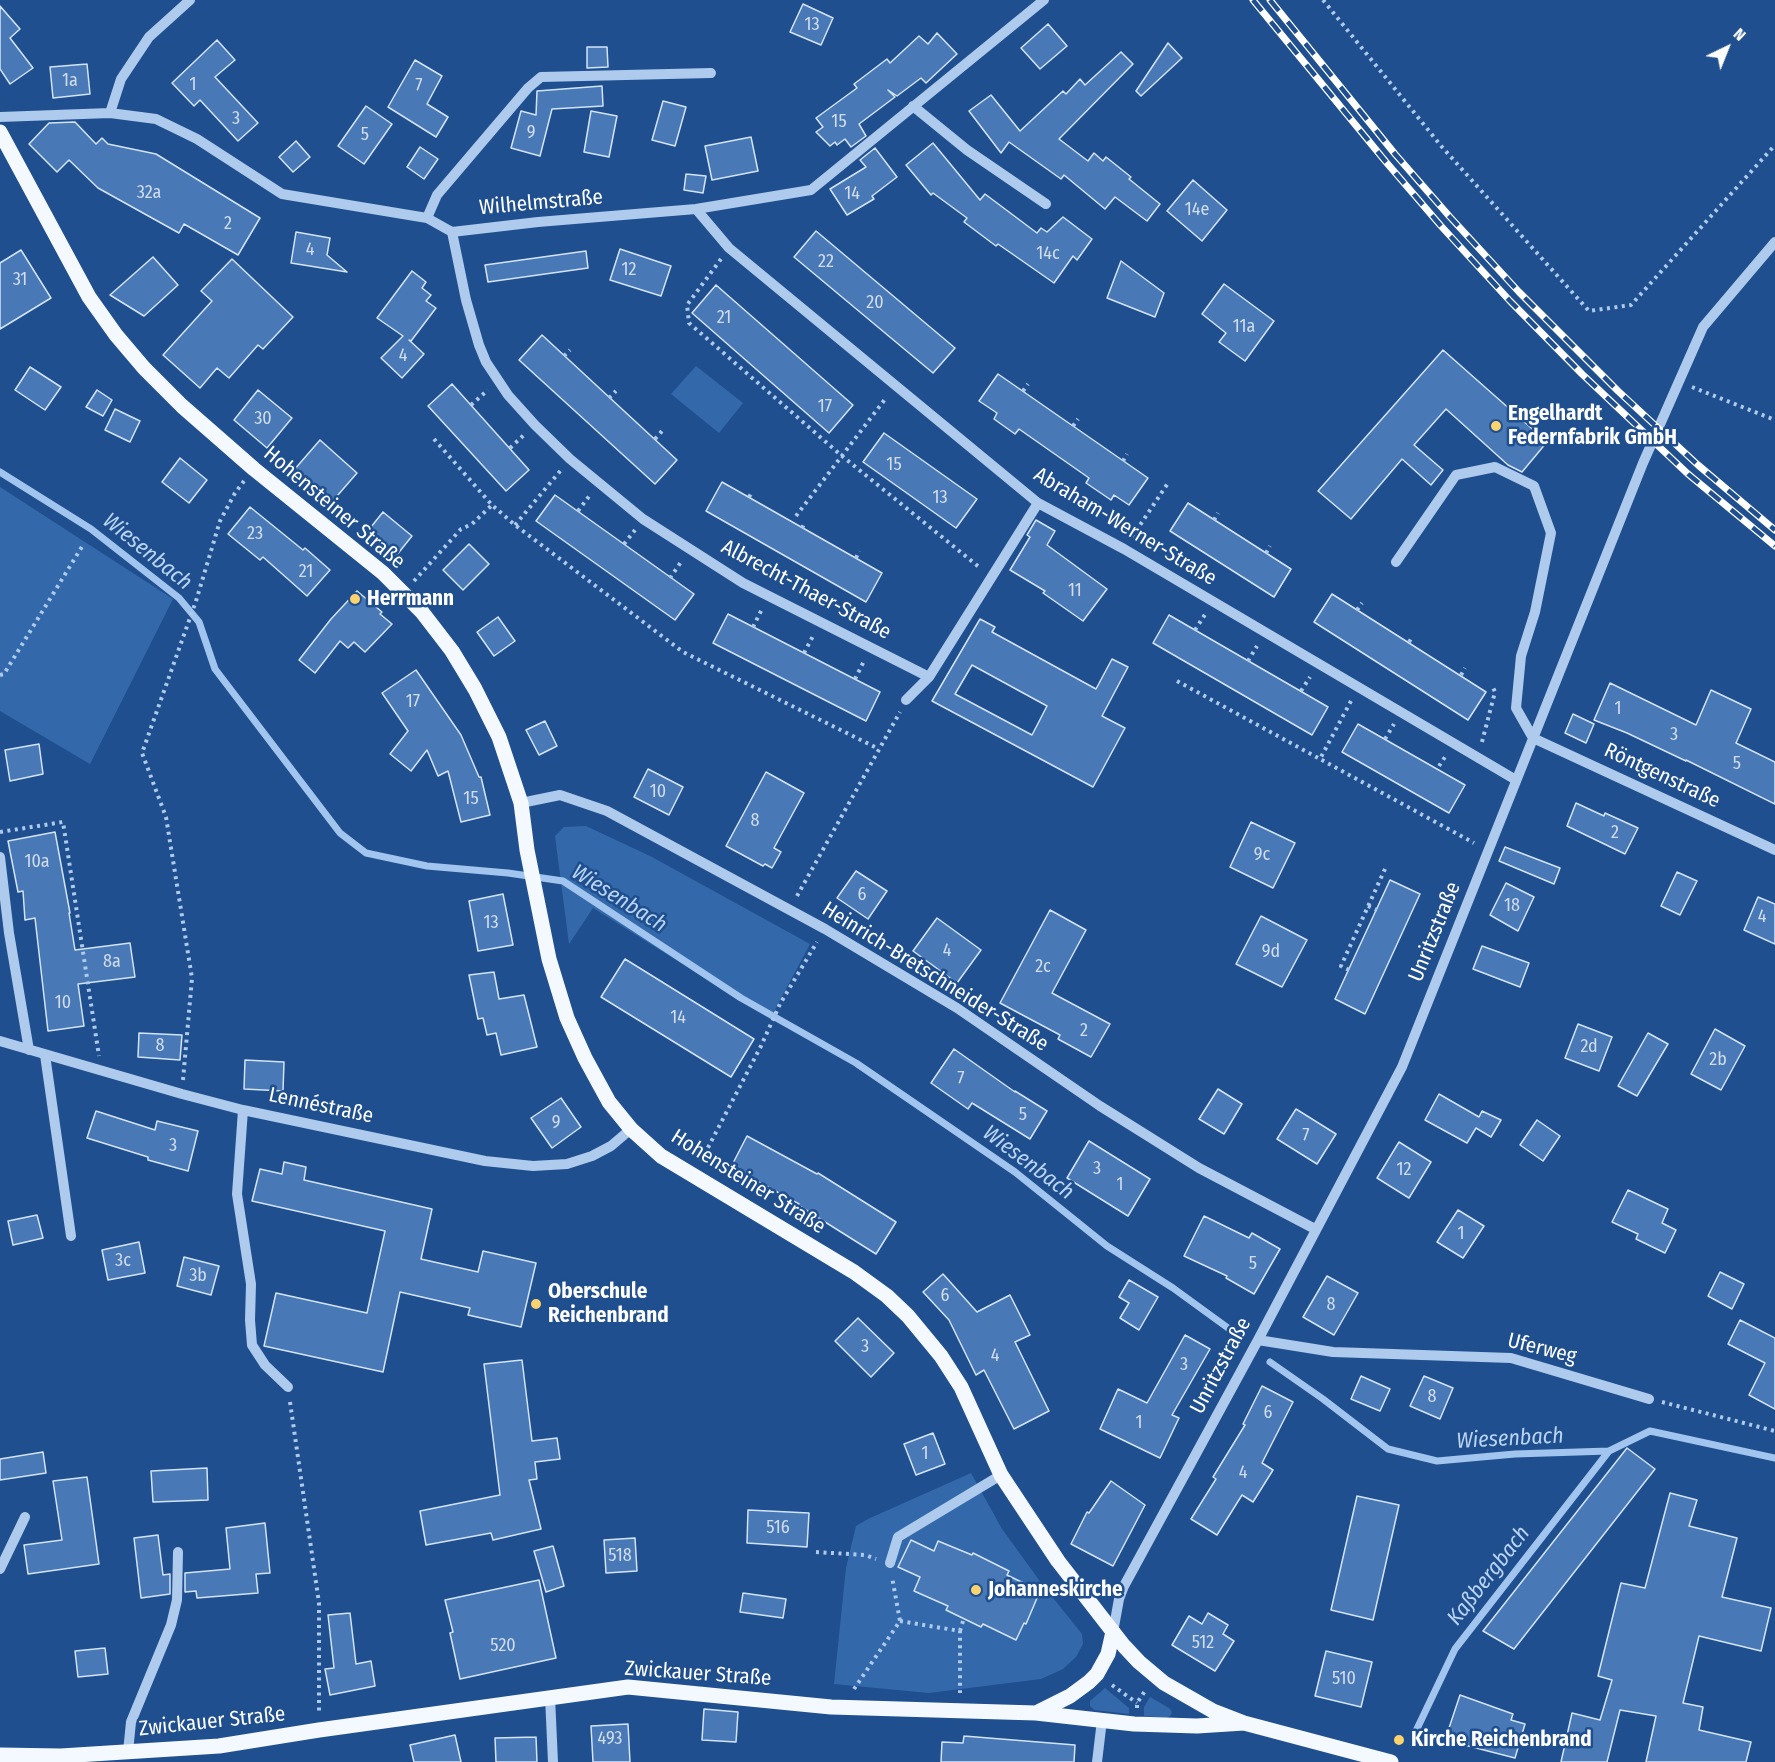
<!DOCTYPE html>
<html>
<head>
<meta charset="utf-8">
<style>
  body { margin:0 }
  #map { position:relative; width:1775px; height:1762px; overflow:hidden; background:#1f4f8e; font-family:"Fira Sans Condensed",sans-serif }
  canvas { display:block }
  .north { position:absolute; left:1697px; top:18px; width:60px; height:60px; -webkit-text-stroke:4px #1f4f8e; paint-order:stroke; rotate:43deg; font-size:16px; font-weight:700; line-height:24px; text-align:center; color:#fff }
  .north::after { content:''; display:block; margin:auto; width:21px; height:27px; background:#fff; clip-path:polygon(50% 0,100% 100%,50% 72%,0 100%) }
</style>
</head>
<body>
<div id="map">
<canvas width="1775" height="1762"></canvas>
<div class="north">N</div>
</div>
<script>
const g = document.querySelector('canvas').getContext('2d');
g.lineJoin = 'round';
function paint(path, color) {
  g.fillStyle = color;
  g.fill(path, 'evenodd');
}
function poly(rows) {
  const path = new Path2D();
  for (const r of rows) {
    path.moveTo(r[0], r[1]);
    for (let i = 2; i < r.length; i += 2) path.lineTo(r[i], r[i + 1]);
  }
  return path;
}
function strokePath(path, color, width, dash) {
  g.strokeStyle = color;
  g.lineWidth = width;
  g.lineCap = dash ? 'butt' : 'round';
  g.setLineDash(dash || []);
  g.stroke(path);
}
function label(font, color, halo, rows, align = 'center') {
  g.font = font + ' "Fira Sans Condensed",sans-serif';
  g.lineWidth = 5;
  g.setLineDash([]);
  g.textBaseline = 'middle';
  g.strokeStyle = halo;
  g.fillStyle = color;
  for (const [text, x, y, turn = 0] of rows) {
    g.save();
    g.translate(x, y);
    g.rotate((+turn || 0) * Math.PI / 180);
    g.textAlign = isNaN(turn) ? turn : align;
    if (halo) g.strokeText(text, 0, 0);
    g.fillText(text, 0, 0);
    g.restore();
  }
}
paint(poly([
  [696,366,743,403,719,433,671,394],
  [0,487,173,599,90,764,0,711],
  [586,826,652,857,810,944,770,1019,593,908,569,944,555,836,564,827],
  [971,1473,1002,1529,1042,1584,1082,1634,1083,1644,1076,1657,1063,1669,1041,1679,929,1693,834,1684,846,1568,856,1526,868,1519],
  [1105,1688,1129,1708,1129,1714,1094,1710,1090,1706,1090,1701],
  [1150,1697,1169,1708,1172,1712,1170,1716,1167,1718,1144,1716,1144,1707]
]), '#3369ab');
strokePath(poly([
  [0,472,91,529,179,598,199,622,215,669,340,833,366,853,427,866,508,873,563,881,741,998,856,1063,1015,1172,1107,1246,1173,1288,1239,1336],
  [1270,1362,1323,1399,1388,1449,1437,1461,1515,1454,1609,1451,1650,1431,1775,1458],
  [1415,1733,1455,1649,1609,1451]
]), '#a1c5ee', 7);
const building = poly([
  [803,4,833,18,821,45,790,32,803,4],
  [0,6,20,29,10,38,33,68,10,84,0,69,0,6],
  [1048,24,1067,46,1040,69,1021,48,1048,24],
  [937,33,957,54,926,83,921,78,897,96,888,90,895,97,859,124,866,136,851,147,845,139,837,145,835,142,830,146,816,132,823,127,816,118,857,88,854,84,887,59,890,63,919,36,928,44,937,33],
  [217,40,235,60,215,77,258,123,238,141,200,100,194,106,172,83,217,40],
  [1168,43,1182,58,1141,96,1136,91,1168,43],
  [587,47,607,47,608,67,587,68,587,47],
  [1121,52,1133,64,1059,139,1088,161,1094,153,1103,161,1106,157,1131,177,1129,179,1160,204,1147,221,1115,197,1105,209,1064,175,1061,179,1009,142,1001,153,969,111,991,95,1020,131,1063,91,1066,94,1080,79,1085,85,1121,52],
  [415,60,442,76,427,104,448,117,436,137,388,107,415,60],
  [87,64,90,94,53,98,50,67,87,64],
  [602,86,603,106,552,109,540,156,511,148,521,111,536,115,537,91,602,86],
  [663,101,686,107,675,146,652,140,663,101],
  [366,106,392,124,364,164,338,146,366,106],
  [591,111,617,116,609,157,584,152,591,111],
  [75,122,96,144,102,138,108,144,156,154,260,218,238,255,184,224,179,233,98,188,69,160,57,172,29,144,49,123,75,122],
  [751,137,758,171,712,180,705,146,751,137],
  [296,141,310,157,293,172,279,157,296,141],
  [933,143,980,200,985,194,1037,233,1041,228,1047,232,1063,217,1092,239,1077,260,1073,256,1054,283,998,244,996,246,964,222,967,218,933,193,931,195,906,165,933,143],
  [420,147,438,159,424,179,407,167,420,147],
  [875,148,897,177,872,196,874,199,847,215,830,189,866,167,860,160,875,148],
  [686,174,706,176,703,193,684,190,686,174],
  [1193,180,1227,210,1202,241,1167,211,1193,180],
  [816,231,955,348,933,373,794,257,816,231],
  [296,232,330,238,327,255,347,272,291,263,296,232],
  [620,249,671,266,661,296,610,280,620,249],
  [21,250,51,298,0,329,0,263,21,250],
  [586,251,588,268,488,282,485,265,586,251],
  [153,257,178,285,144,316,110,295,153,257],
  [232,259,293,317,263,349,258,345,229,378,217,368,200,388,163,355,212,301,201,291,232,259],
  [1121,261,1164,293,1155,317,1107,298,1121,261],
  [412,271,426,282,422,288,431,295,426,301,436,308,411,341,409,340,424,354,402,378,381,358,403,336,377,318,412,271],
  [1224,284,1274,321,1245,361,1219,342,1226,333,1202,314,1224,284],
  [716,285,853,405,829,433,692,313,716,285],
  [542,335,677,460,655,484,519,360,542,335],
  [1443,350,1547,442,1522,472,1508,465,1446,409,1414,445,1443,470,1431,485,1402,459,1351,519,1318,491,1443,350],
  [30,367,61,387,45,410,15,390,30,367],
  [998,374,1148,478,1129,505,1114,495,1111,500,1086,483,1089,478,1019,429,1015,434,994,419,997,413,979,401,998,374],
  [452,384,529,470,506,491,428,406,452,384],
  [97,390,112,400,103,416,86,407,97,390],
  [258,390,292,418,267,448,234,420,258,390],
  [115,409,140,421,130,442,105,430,115,409],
  [884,433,977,499,956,528,863,462,884,433],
  [320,440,357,473,331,503,294,470,320,440],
  [180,458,207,480,189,503,162,482,180,458],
  [722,482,882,573,866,602,706,511,722,482],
  [555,495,694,594,675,620,536,521,555,495],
  [1188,503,1291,569,1274,597,1170,531,1188,503],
  [250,507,303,550,305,548,330,570,307,596,263,557,260,560,228,534,250,507],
  [383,512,412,536,396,556,367,532,383,512],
  [1036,520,1055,531,1047,545,1107,589,1083,621,1043,593,1045,591,1010,570,1030,537,1027,535,1036,520],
  [469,544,489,564,463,590,443,570,469,544],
  [357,591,382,612,380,614,392,624,365,652,354,642,348,648,340,641,315,673,299,660,331,619,357,591],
  [1332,594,1486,692,1468,720,1314,622,1332,594],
  [728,614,880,692,866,721,713,643,728,614],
  [1169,615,1328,707,1312,735,1153,643,1169,615],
  [498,617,515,641,494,656,477,632,498,617],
  [980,619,995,627,992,632,1096,689,1112,659,1128,667,1102,716,1125,728,1093,787,932,701,980,619],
  [972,665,1047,706,1032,735,955,694,972,665],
  [416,670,461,735,479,777,481,777,490,815,461,822,448,771,438,776,427,750,411,771,390,754,408,731,382,693,416,670],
  [1610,683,1696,725,1711,690,1751,709,1736,743,1775,762,1775,804,1686,760,1686,761,1627,733,1594,720,1610,683],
  [1573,714,1594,724,1586,743,1565,733,1573,714],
  [545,721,557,746,539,755,526,730,545,721],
  [1358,724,1465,785,1449,813,1342,752,1358,724],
  [39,744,43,774,10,781,5,750,39,744],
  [648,769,683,787,669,815,634,797,648,769],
  [766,772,804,793,774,848,781,852,772,868,765,864,763,866,726,846,766,772],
  [1576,803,1604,816,1605,813,1638,828,1625,854,1567,826,1576,803],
  [1251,822,1295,843,1273,888,1230,867,1251,822],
  [55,832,70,913,69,913,75,950,130,943,135,977,78,984,84,1026,48,1031,35,918,25,920,23,891,18,892,8,841,55,832],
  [1505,847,1560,868,1554,884,1499,861,1505,847],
  [856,871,887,891,868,919,837,898,856,871],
  [1677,872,1697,881,1680,915,1661,906,1677,872],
  [1390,880,1420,894,1365,1014,1335,999,1390,880],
  [1506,883,1534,897,1518,931,1490,915,1506,883],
  [503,894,513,945,478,951,469,901,503,894],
  [1758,897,1775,904,1775,944,1744,930,1758,897],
  [1050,910,1086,930,1052,993,1110,1024,1091,1057,1058,1039,1060,1035,1000,1003,1050,910],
  [1261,916,1307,940,1282,987,1236,964,1261,916],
  [937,918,981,950,957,983,913,951,937,918],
  [1482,946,1529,963,1520,987,1473,969,1482,946],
  [625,959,754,1039,731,1077,601,997,625,959],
  [494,972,499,999,524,995,537,1047,501,1055,496,1033,487,1035,483,1018,478,1019,469,975,494,972],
  [1578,1024,1612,1037,1599,1071,1565,1058,1578,1024],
  [1715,1029,1745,1046,1721,1090,1691,1074,1715,1029],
  [139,1033,182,1035,180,1060,138,1057,139,1033],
  [1648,1033,1668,1044,1637,1096,1618,1086,1648,1033],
  [954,1049,1015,1092,1015,1091,1047,1111,1030,1139,972,1103,968,1109,931,1083,954,1049],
  [245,1060,284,1062,283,1091,244,1089,245,1060],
  [1218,1089,1242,1104,1224,1134,1199,1119,1218,1089],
  [1439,1094,1479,1117,1482,1111,1501,1120,1491,1137,1476,1128,1467,1143,1425,1120,1439,1094],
  [561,1098,581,1127,552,1148,531,1118,561,1098],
  [1296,1109,1336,1134,1317,1164,1277,1139,1296,1109],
  [96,1111,155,1130,157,1121,198,1131,188,1171,148,1160,148,1157,87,1138,96,1111],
  [1537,1120,1560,1136,1543,1161,1520,1145,1537,1120],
  [747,1136,817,1174,818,1173,896,1222,876,1254,798,1205,799,1204,731,1167,747,1136],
  [1089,1141,1150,1179,1128,1216,1067,1178,1089,1141],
  [1399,1142,1431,1162,1409,1198,1377,1178,1399,1142],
  [284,1162,306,1167,304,1180,432,1209,421,1259,478,1272,483,1251,536,1263,521,1327,468,1315,470,1308,400,1292,383,1372,264,1346,276,1293,367,1313,385,1231,252,1201,260,1169,282,1174,284,1162],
  [1628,1190,1668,1209,1662,1223,1676,1230,1665,1253,1636,1239,1638,1234,1612,1222,1628,1190],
  [1458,1210,1484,1226,1463,1258,1437,1242,1458,1210],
  [37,1215,43,1238,13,1245,8,1221,37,1215],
  [1204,1216,1249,1238,1252,1233,1280,1249,1254,1294,1226,1278,1227,1276,1184,1256,1204,1216],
  [139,1242,145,1273,108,1280,102,1250,139,1242],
  [184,1257,219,1266,211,1295,177,1286,184,1257],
  [1720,1272,1744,1284,1732,1309,1708,1296,1720,1272],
  [943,1274,977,1312,1010,1295,1030,1335,1015,1342,1049,1411,1014,1429,984,1370,976,1375,949,1320,923,1292,943,1274],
  [1327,1276,1358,1293,1334,1335,1303,1317,1327,1276],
  [1129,1280,1158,1297,1139,1330,1120,1318,1129,1303,1119,1297,1129,1280],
  [858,1318,894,1353,871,1377,835,1341,858,1318],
  [1740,1320,1775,1338,1775,1409,1749,1395,1765,1363,1728,1344,1740,1320],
  [1185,1335,1210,1349,1172,1415,1179,1418,1160,1458,1100,1429,1118,1389,1147,1403,1185,1335],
  [522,1360,532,1441,557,1438,560,1459,535,1462,537,1479,529,1480,541,1529,493,1540,491,1533,426,1545,420,1511,500,1495,484,1364,522,1360],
  [1361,1376,1390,1389,1380,1411,1351,1399,1361,1376],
  [1424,1376,1453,1388,1440,1419,1410,1406,1424,1376],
  [1262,1386,1293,1402,1262,1463,1273,1470,1253,1502,1242,1495,1217,1535,1191,1519,1216,1479,1213,1477,1245,1425,1243,1424,1262,1386],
  [933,1433,945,1464,916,1475,904,1444,933,1433],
  [1627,1448,1655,1469,1514,1649,1483,1631,1627,1448],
  [43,1452,46,1473,0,1480,0,1459,43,1452],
  [207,1468,208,1500,153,1502,151,1471,207,1468],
  [87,1477,99,1564,28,1574,24,1545,62,1540,53,1481,87,1477],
  [1111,1481,1145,1505,1113,1566,1071,1544,1087,1512,1089,1513,1111,1481],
  [1670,1493,1697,1500,1689,1526,1737,1538,1722,1597,1771,1608,1761,1651,1699,1636,1683,1703,1703,1707,1699,1730,1751,1742,1746,1762,1646,1762,1656,1716,1620,1710,1607,1762,1561,1762,1572,1713,1600,1720,1612,1680,1598,1676,1621,1583,1645,1588,1670,1493],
  [1357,1496,1399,1505,1373,1620,1331,1610,1357,1496],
  [748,1510,809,1513,807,1547,747,1543,748,1510],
  [265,1523,270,1573,256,1574,258,1593,197,1598,196,1591,185,1592,185,1573,230,1569,226,1528,265,1523],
  [158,1535,163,1575,170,1574,170,1594,141,1598,134,1538,158,1535],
  [635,1538,637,1571,606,1573,604,1540,635,1538],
  [911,1540,934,1551,938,1541,972,1555,973,1553,1009,1571,1007,1575,1040,1591,1026,1624,1024,1623,1016,1640,983,1624,981,1627,946,1610,948,1606,914,1591,920,1577,898,1567,911,1540],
  [553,1546,564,1586,546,1592,534,1551,553,1546],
  [539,1580,556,1658,460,1679,450,1633,453,1632,445,1600,539,1580],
  [743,1593,786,1599,783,1618,740,1612,743,1593],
  [350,1613,356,1664,371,1661,375,1686,330,1695,325,1669,334,1668,328,1615,350,1613],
  [1208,1613,1228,1625,1223,1634,1234,1641,1215,1671,1172,1645,1189,1616,1202,1624,1208,1613],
  [105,1648,108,1674,78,1677,75,1651,105,1648],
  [1326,1651,1372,1662,1361,1707,1315,1696,1326,1651],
  [1460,1695,1513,1714,1511,1720,1525,1724,1515,1758,1445,1740,1460,1695],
  [704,1709,738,1712,736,1742,702,1740,704,1709],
  [628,1724,630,1762,593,1762,591,1726,628,1724],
  [455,1735,461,1762,414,1762,410,1745,455,1735],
  [964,1736,1075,1745,1074,1762,941,1762,942,1742,963,1743,964,1736],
  [536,1737,537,1762,496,1762,495,1738,536,1737]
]);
paint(building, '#4878b5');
strokePath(building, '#d3e4f9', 1.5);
strokePath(poly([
  [1323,0,1442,147,1589,311,1631,305,1775,145],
  [721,259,687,305,689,323,842,456,979,567],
  [564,356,570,350],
  [1692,387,1775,420],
  [1023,391,1028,384],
  [609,398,616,391],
  [471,405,488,390],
  [1073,426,1078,419],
  [434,439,492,505,515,525,683,652,879,749],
  [655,439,662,431],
  [510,448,525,434],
  [1123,461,1127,454],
  [749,497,752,492],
  [578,511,590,495],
  [796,516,886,398],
  [1214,520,1218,513],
  [515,525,561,470],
  [802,528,805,522],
  [1132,537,1168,483],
  [624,544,635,530],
  [1266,553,1270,546],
  [856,558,859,551],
  [670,578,681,562],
  [414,581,461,529,472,524,492,505],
  [1357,610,1362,603],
  [753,627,762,609],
  [1195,630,1206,613],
  [1409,642,1413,636],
  [804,653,813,636],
  [1248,661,1257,646],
  [0,675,4,674,83,545],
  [1461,675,1465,668],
  [855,679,864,661],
  [1177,681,1320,759],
  [1301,691,1310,677],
  [1351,701,1320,759,1474,843],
  [1385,739,1394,724],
  [1482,742,1495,692,1492,685],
  [1439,766,1445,757],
  [0,832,63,822,99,1056],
  [797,896,900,712],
  [1368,906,1377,910],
  [1349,970,1341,966,1385,869],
  [183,1080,192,978,166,817,142,753,196,601,220,521,235,493,244,481],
  [701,1161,761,1046,780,1004,817,942],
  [290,1402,319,1603,319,1713],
  [1662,1402,1775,1431],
  [816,1552,865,1555,876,1559],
  [900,1621,960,1631,960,1693],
  [960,1631,963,1621],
  [1112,1685,1137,1703],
  [854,1689,900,1621,892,1577],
  [1137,1708,1137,1703,1145,1691]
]), '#aecaec', 4, [3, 4.5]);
strokePath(poly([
  [913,106,967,150,1046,204],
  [110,113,121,79,149,37,190,0],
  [0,117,110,113,156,119,197,139,282,194,427,218,452,232,538,222,696,209,811,190,1044,0],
  [696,209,729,248,1038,503,1124,549,1516,780],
  [427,218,437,195,528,88,541,77,711,73],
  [452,232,466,300,479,345,486,362,508,395,535,425,570,459,643,519,743,583,929,677,1038,503],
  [1396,562,1456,475,1495,467,1534,486,1551,533,1535,612,1521,656,1516,708,1533,738],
  [906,700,929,677],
  [1533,738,1775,850],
  [521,803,560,795,607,811,825,929,957,1008,1100,1106,1199,1168,1315,1229],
  [0,857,9,933,29,1050],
  [0,1041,182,1094,243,1110,485,1161,533,1166,567,1164,592,1156,611,1146,631,1129],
  [45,1055,71,1236],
  [243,1110,237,1194,251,1284,250,1320,252,1345,265,1365,288,1387],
  [1258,1340,1333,1352,1511,1358,1649,1399],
  [890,1563,898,1537,1001,1475],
  [0,1569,25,1517],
  [1113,1632,1119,1599,1124,1586,1258,1340,1402,1067,1643,463,1703,327,1775,242],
  [550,1697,553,1762],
  [128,1752,131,1722,171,1625,177,1600,178,1552],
  [1097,1762,1102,1720]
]), '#aecaec', 10);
strokePath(poly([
  [0,132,89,297,116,335,144,368,182,406,254,469,383,573,422,612,452,651,475,689,499,737,521,803,527,850,549,959,567,1018,585,1058,609,1102,631,1129,661,1156,854,1272,887,1296,908,1316,941,1356,961,1387,1001,1475,1058,1561,1124,1646,1139,1662,1164,1683,1213,1711,1244,1723],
  [1036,1713,1070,1696,1089,1682,1097,1674,1108,1654,1113,1632],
  [0,1755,61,1756,219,1746,319,1730,628,1687,831,1707,1036,1713,1134,1724,1197,1726,1244,1723,1391,1762]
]), '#f4f8ff', 15);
const rail = poly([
  [1253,0,1386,162,1441,226,1510,301,1582,374,1688,474,1775,546],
  [1270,0,1395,154,1450,217,1519,292,1618,391,1698,465,1775,530]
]);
strokePath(rail, '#fff', 7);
strokePath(rail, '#1f4f8e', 4.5, [14]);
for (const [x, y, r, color] of [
  [1496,426,6,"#fad26e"],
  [355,599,6,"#fad26e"],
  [536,1304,6,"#fad26e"],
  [976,1590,6,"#fad26e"],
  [1399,1740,6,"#fad26e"]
]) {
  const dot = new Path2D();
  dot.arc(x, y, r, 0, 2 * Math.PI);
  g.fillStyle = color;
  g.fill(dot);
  strokePath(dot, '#1f4f8e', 2);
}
label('18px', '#d1ddec', null, [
  ["13",812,25],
  ["1a",70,81],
  ["1",193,85],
  ["7",419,86],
  ["3",236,119],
  ["15",839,122],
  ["9",531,133],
  ["5",365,135],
  ["32a",149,193],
  ["14",852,194],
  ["14e",1197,210],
  ["2",228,224],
  ["4",310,250],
  ["14c",1048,254],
  ["22",826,262],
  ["12",629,270],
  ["31",20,280],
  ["20",875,303],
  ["21",724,318],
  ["11a",1244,327],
  ["4",403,356],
  ["17",825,407],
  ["30",263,419],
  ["15",894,465],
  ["13",940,498],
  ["23",255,534],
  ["21",306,572],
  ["11",1075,591],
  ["17",413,702],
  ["1",1618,709],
  ["3",1674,735],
  ["5",1737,764],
  ["10",658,792],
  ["15",471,799],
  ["8",755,821],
  ["2",1615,833],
  ["9c",1262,855],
  ["10a",37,862],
  ["6",862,895],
  ["18",1512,906],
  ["4",1762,917],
  ["13",491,923],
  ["4",947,951],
  ["9d",1271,952],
  ["8a",112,962],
  ["2c",1043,967],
  ["10",63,1003],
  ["14",678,1018],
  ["2",1084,1031],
  ["8",160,1046],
  ["2d",1589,1047],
  ["2b",1718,1060],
  ["7",961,1079],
  ["5",1023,1115],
  ["9",556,1123],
  ["7",1306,1136],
  ["3",173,1146],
  ["3",1097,1169],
  ["12",1404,1170],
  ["1",1120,1185],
  ["1",1461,1234],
  ["3c",123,1261],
  ["5",1253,1264],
  ["3b",198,1276],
  ["6",945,1296],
  ["8",1331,1305],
  ["3",865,1347],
  ["4",995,1356],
  ["3",1184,1365],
  ["8",1432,1397],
  ["6",1268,1413],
  ["1",1139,1423],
  ["1",925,1454],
  ["4",1243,1473],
  ["516",778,1528],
  ["518",620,1556],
  ["512",1203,1643],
  ["520",503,1646],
  ["510",1344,1679],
  ["493",610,1739]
]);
label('21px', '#fff', '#1f4f8e', [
  ["Wilhelmstraße",541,203,-5],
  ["Hohensteiner Straße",334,508,40],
  ["Abraham-Werner-Straße",1125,527,31],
  ["Albrecht-Thaer-Straße",806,590,28],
  ["Röntgenstraße",1662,776,25],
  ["Unritzstraße",1435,932,-68],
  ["Heinrich-Bretschneider-Straße",935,977,32],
  ["Lennéstraße",321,1106,12],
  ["Hohensteiner Straße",748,1182,32],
  ["Uferweg",1542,1349,14],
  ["Unritzstraße",1221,1366,-62],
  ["Zwickauer Straße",698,1674,4],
  ["Zwickauer Straße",212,1722,-6]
]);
label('bold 21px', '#fff', '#1f4f8e', [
  ["Engelhardt",1508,414],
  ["Federnfabrik GmbH",1508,438],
  ["Herrmann",367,599],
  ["Oberschule",548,1292],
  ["Reichenbrand",548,1316],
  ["Johanneskirche",988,1590],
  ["Kirche Reichenbrand",1411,1740]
], 'left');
label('italic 22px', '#bad4f3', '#1f4f8e', [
  ["Wiesenbach",147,552,39],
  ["Wiesenbach",619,899,32],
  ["Wiesenbach",1028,1163,37],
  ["Wiesenbach",1510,1439,-3],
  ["Kaßbergbach",1489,1576,-52]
]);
</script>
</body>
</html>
